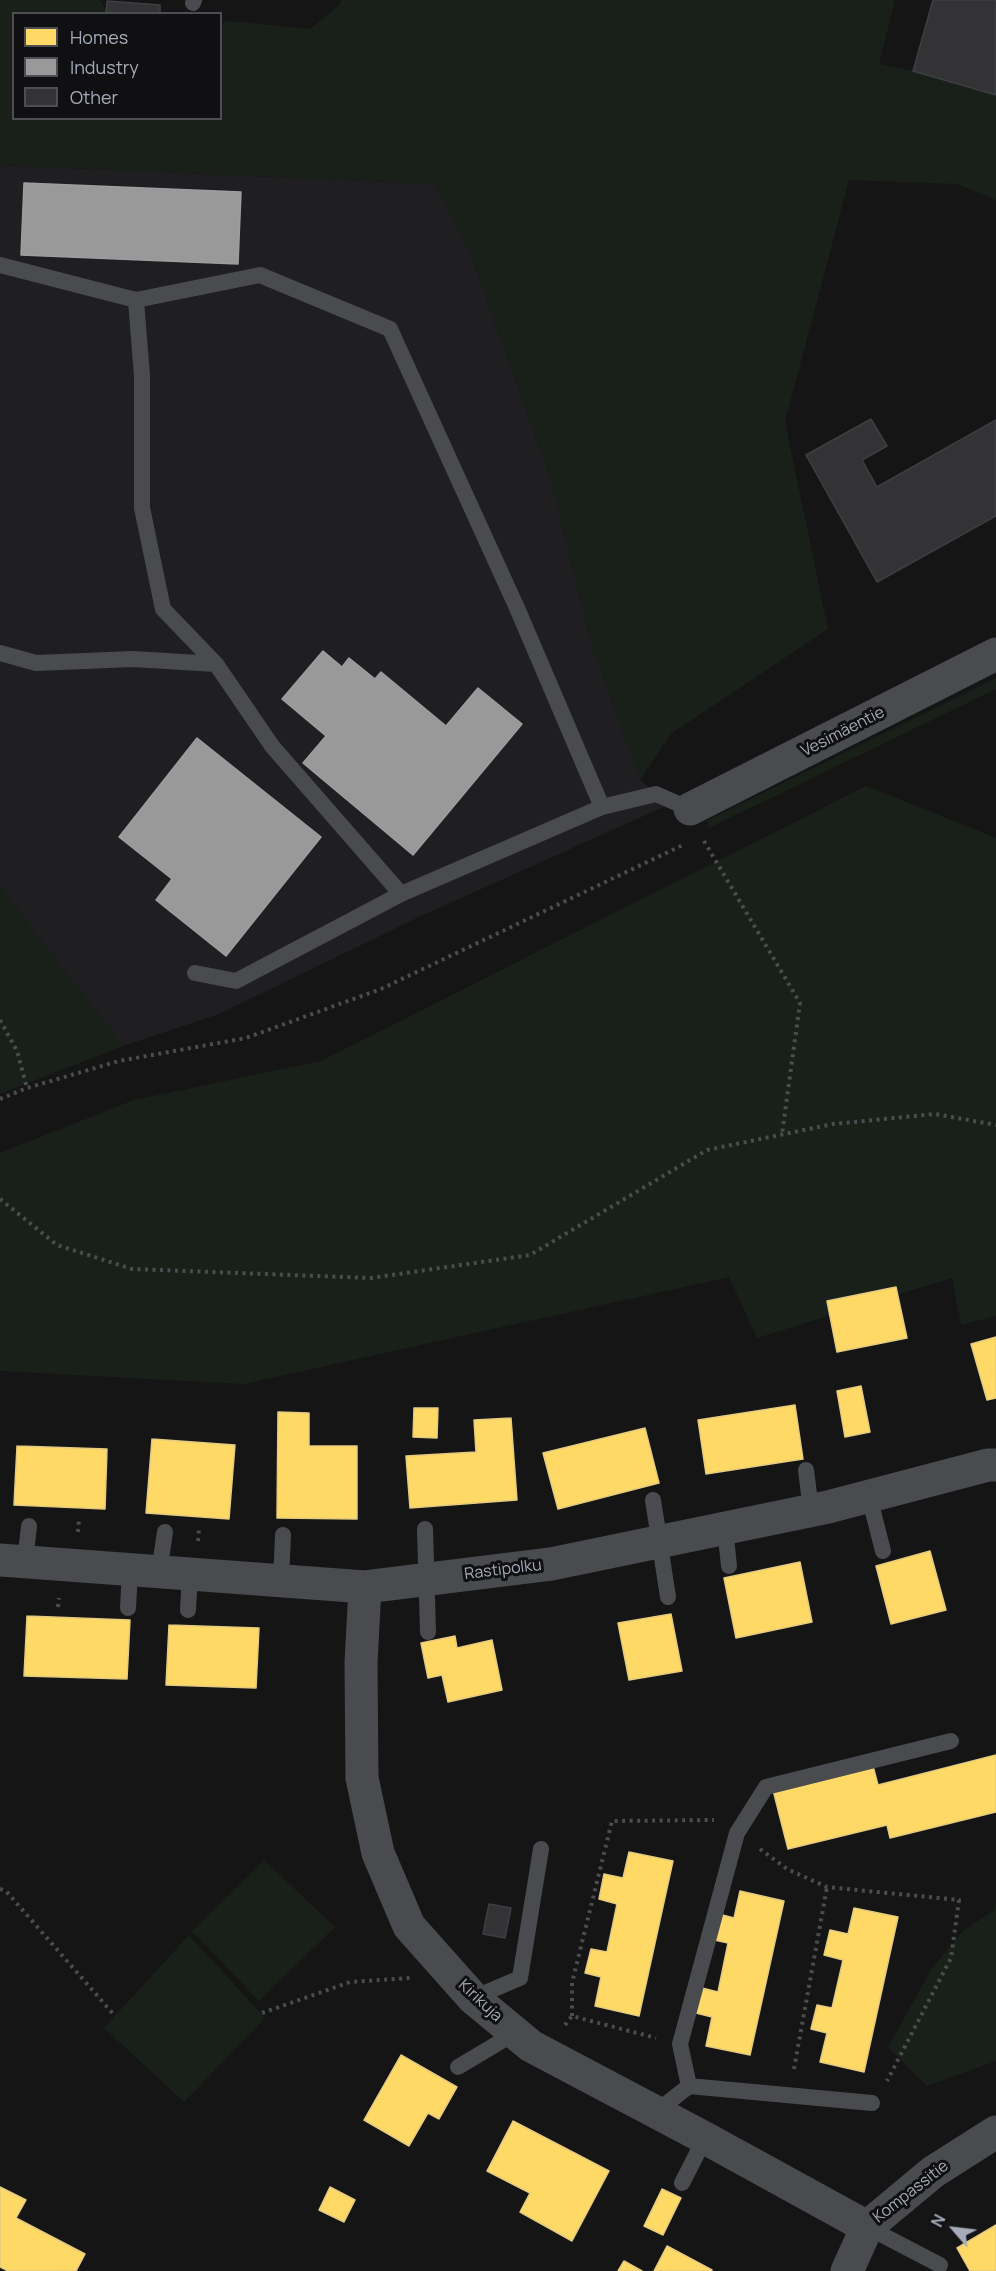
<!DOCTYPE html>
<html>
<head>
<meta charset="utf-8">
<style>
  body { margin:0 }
  #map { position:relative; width:996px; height:2271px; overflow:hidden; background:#151516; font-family:Manrope,sans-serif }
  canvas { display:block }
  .legend { position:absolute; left:12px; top:12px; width:210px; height:108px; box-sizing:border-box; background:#101012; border:2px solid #4c4e54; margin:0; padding:8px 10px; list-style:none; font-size:18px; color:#a5abb8 }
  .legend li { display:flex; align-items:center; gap:12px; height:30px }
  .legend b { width:30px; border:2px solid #4c4e54 }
  .north { position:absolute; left:924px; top:2199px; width:60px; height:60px; -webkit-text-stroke:4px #101012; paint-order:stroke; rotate:298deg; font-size:16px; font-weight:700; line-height:24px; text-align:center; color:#a5abb8 }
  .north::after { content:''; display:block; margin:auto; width:21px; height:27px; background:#a5abb8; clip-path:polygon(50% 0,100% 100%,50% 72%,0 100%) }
</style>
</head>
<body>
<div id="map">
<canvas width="996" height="2271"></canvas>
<ul class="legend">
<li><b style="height:16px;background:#ffd966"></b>Homes</li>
<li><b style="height:16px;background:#999"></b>Industry</li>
<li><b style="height:16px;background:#333335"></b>Other</li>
</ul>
<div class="north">N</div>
</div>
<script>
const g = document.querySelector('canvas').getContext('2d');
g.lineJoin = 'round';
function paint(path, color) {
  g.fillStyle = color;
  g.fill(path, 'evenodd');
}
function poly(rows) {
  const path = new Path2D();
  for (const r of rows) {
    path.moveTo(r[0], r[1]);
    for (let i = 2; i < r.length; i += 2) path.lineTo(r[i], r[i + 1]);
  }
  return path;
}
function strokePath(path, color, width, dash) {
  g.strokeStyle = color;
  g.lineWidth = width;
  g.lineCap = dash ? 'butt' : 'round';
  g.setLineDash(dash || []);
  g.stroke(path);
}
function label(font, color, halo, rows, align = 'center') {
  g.font = font + ' Manrope,sans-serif';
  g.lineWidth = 6;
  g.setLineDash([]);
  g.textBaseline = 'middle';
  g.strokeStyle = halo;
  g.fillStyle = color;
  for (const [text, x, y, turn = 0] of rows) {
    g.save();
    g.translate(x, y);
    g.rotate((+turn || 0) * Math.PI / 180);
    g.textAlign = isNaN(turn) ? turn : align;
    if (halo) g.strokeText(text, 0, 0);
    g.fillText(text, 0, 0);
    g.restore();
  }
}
paint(poly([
  [0,165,434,184,469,249,552,483,593,649,640,779,668,805,419,917,219,1014,123,1046,0,887]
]), '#1f1f22');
paint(poly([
  [0,0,99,0,109,13,14,14,14,118,220,118,221,24,228,21,310,29,339,5,341,0,895,0,879,64,913,71,996,95,996,200,957,184,849,180,785,422,828,629,671,734,640,780,593,649,552,483,469,249,434,184,0,165],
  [996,678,996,689,709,828,706,821],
  [866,786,996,838,996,1316,961,1325,952,1278,757,1338,729,1277,244,1384,0,1371,0,1153,134,1100,321,1061],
  [0,887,123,1046,0,1094],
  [264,1860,335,1927,259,2001,192,1931],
  [996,1903,996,2061,927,2086,888,2047,932,1968,963,1931,993,1911],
  [189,1935,265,2018,184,2102,104,2028]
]), '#19201a');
const homes = poly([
  [896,1287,907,1338,837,1352,827,1301,896,1287],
  [996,1337,996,1398,987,1400,971,1344,996,1337],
  [861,1386,870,1432,845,1437,837,1391,861,1386],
  [795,1405,803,1459,706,1474,698,1420,795,1405],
  [414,1408,438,1408,437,1438,413,1437,414,1408],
  [278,1412,309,1413,309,1446,357,1446,357,1519,277,1518,278,1412],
  [511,1418,517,1500,410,1508,406,1456,476,1452,474,1420,511,1418],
  [645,1428,659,1483,558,1509,543,1453,645,1428],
  [152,1439,235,1445,229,1519,146,1513,152,1439],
  [17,1446,107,1449,105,1509,14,1505,17,1446],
  [930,1551,946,1610,891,1624,876,1566,930,1551],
  [800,1562,812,1622,736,1638,724,1578,800,1562],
  [671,1614,682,1671,629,1680,618,1623,671,1614],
  [27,1616,130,1620,127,1679,24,1676,27,1616],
  [169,1625,259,1628,256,1688,166,1685,169,1625],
  [455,1636,457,1648,492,1640,502,1690,448,1702,442,1675,428,1678,421,1643,455,1636],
  [996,1755,996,1812,890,1838,887,1825,788,1849,773,1790,873,1766,878,1785,996,1755],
  [629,1852,673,1861,639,2016,595,2006,601,1977,585,1973,591,1949,607,1952,617,1904,599,1899,604,1874,623,1878,629,1852],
  [740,1891,784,1901,750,2055,706,2046,712,2017,696,2013,702,1988,718,1992,728,1943,710,1939,715,1913,734,1918,740,1891],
  [854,1908,898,1917,864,2072,820,2062,827,2033,811,2029,817,2005,832,2008,843,1960,824,1955,830,1930,848,1934,854,1908],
  [401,2055,457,2087,439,2119,428,2113,409,2146,364,2120,401,2055],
  [513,2121,609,2171,572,2241,520,2212,530,2193,487,2171,513,2121],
  [0,2187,26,2200,16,2218,85,2254,76,2271,8,2271,0,2267,0,2187],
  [330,2187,355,2200,344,2222,319,2210,330,2187],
  [662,2189,681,2198,663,2235,644,2226,662,2189],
  [996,2225,996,2271,970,2271,957,2248,996,2225],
  [667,2246,712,2270,711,2271,654,2271,667,2246],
  [624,2261,642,2271,618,2271,624,2261]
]);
paint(homes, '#ffd966');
strokePath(homes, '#e4cb7f', 1.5);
const industry = poly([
  [24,183,241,192,238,264,21,255,24,183],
  [323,651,342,667,349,658,375,679,381,672,446,726,478,688,522,724,413,855,303,763,326,736,282,699,323,651],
  [197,738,321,837,226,956,156,900,172,879,119,837,197,738]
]);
paint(industry, '#999');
strokePath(industry, '#9d9ea2', 1.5);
const building = poly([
  [933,0,996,0,996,95,913,71,933,0],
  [107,1,160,5,160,14,106,14,107,1],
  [871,419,887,446,862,460,877,487,996,420,996,516,877,582,806,455,871,419],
  [489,1904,511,1908,505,1938,483,1934,489,1904]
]);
paint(building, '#333335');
strokePath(building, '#3e3f42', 1.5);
strokePath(poly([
  [704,841,800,1003,782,1134],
  [0,1020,17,1051,27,1088],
  [0,1099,27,1088,119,1061,246,1038,381,989,685,844],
  [0,1199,57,1245,132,1269,371,1278,530,1255,707,1150,833,1124,935,1114,996,1125],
  [78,1532,79,1518],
  [198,1541,199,1528],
  [58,1607,59,1598],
  [760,1849,787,1869,827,1887,959,1900,951,1958,887,2081],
  [0,1889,6,1891,115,2016],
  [262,2013,350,1982,410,1978],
  [572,2016,572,1983,612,1821,714,1820],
  [565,2025,572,2016,656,2038],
  [794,2069,827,1887]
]), '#4b4c50', 4, [3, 4.5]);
strokePath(poly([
  [193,3,194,0],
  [0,265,136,300,260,275,390,329,517,608,602,807],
  [136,300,142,376,142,508,163,609,216,664],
  [0,653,36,663,133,659,216,664,272,746,401,894,602,807,656,794,690,809],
  [195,973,236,981,401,894],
  [806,1470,811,1510],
  [869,1496,883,1551],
  [653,1500,668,1597],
  [725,1528,729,1566],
  [425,1529,428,1632],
  [25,1562,29,1526],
  [159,1572,165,1532],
  [281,1581,283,1535],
  [128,1608,130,1570],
  [188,1610,190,1574],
  [473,1998,520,1978,541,1849],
  [458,2067,515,2033],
  [689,2086,680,2044,737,1833,766,1787,951,1741],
  [656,2112,689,2086,872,2103],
  [682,2183,705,2138],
  [867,2227,940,2265]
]), '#494b4f', 16);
strokePath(poly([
  [690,809,996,654],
  [0,1560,365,1587,551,1564,828,1507,988,1465,996,1465],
  [365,1587,361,1663,362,1778,378,1853,409,1926,473,1998,531,2046,705,2138,867,2227],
  [847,2271,867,2227,933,2172,996,2132]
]), '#494b4f', 33);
label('16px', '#a5abb8', '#101012', [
  ["Vesimäentie",843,732,-27],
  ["Rastipolku",503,1570,-7],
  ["Kirikuja",480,2001,43],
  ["Kompassitie",911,2192,-38]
]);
</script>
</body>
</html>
